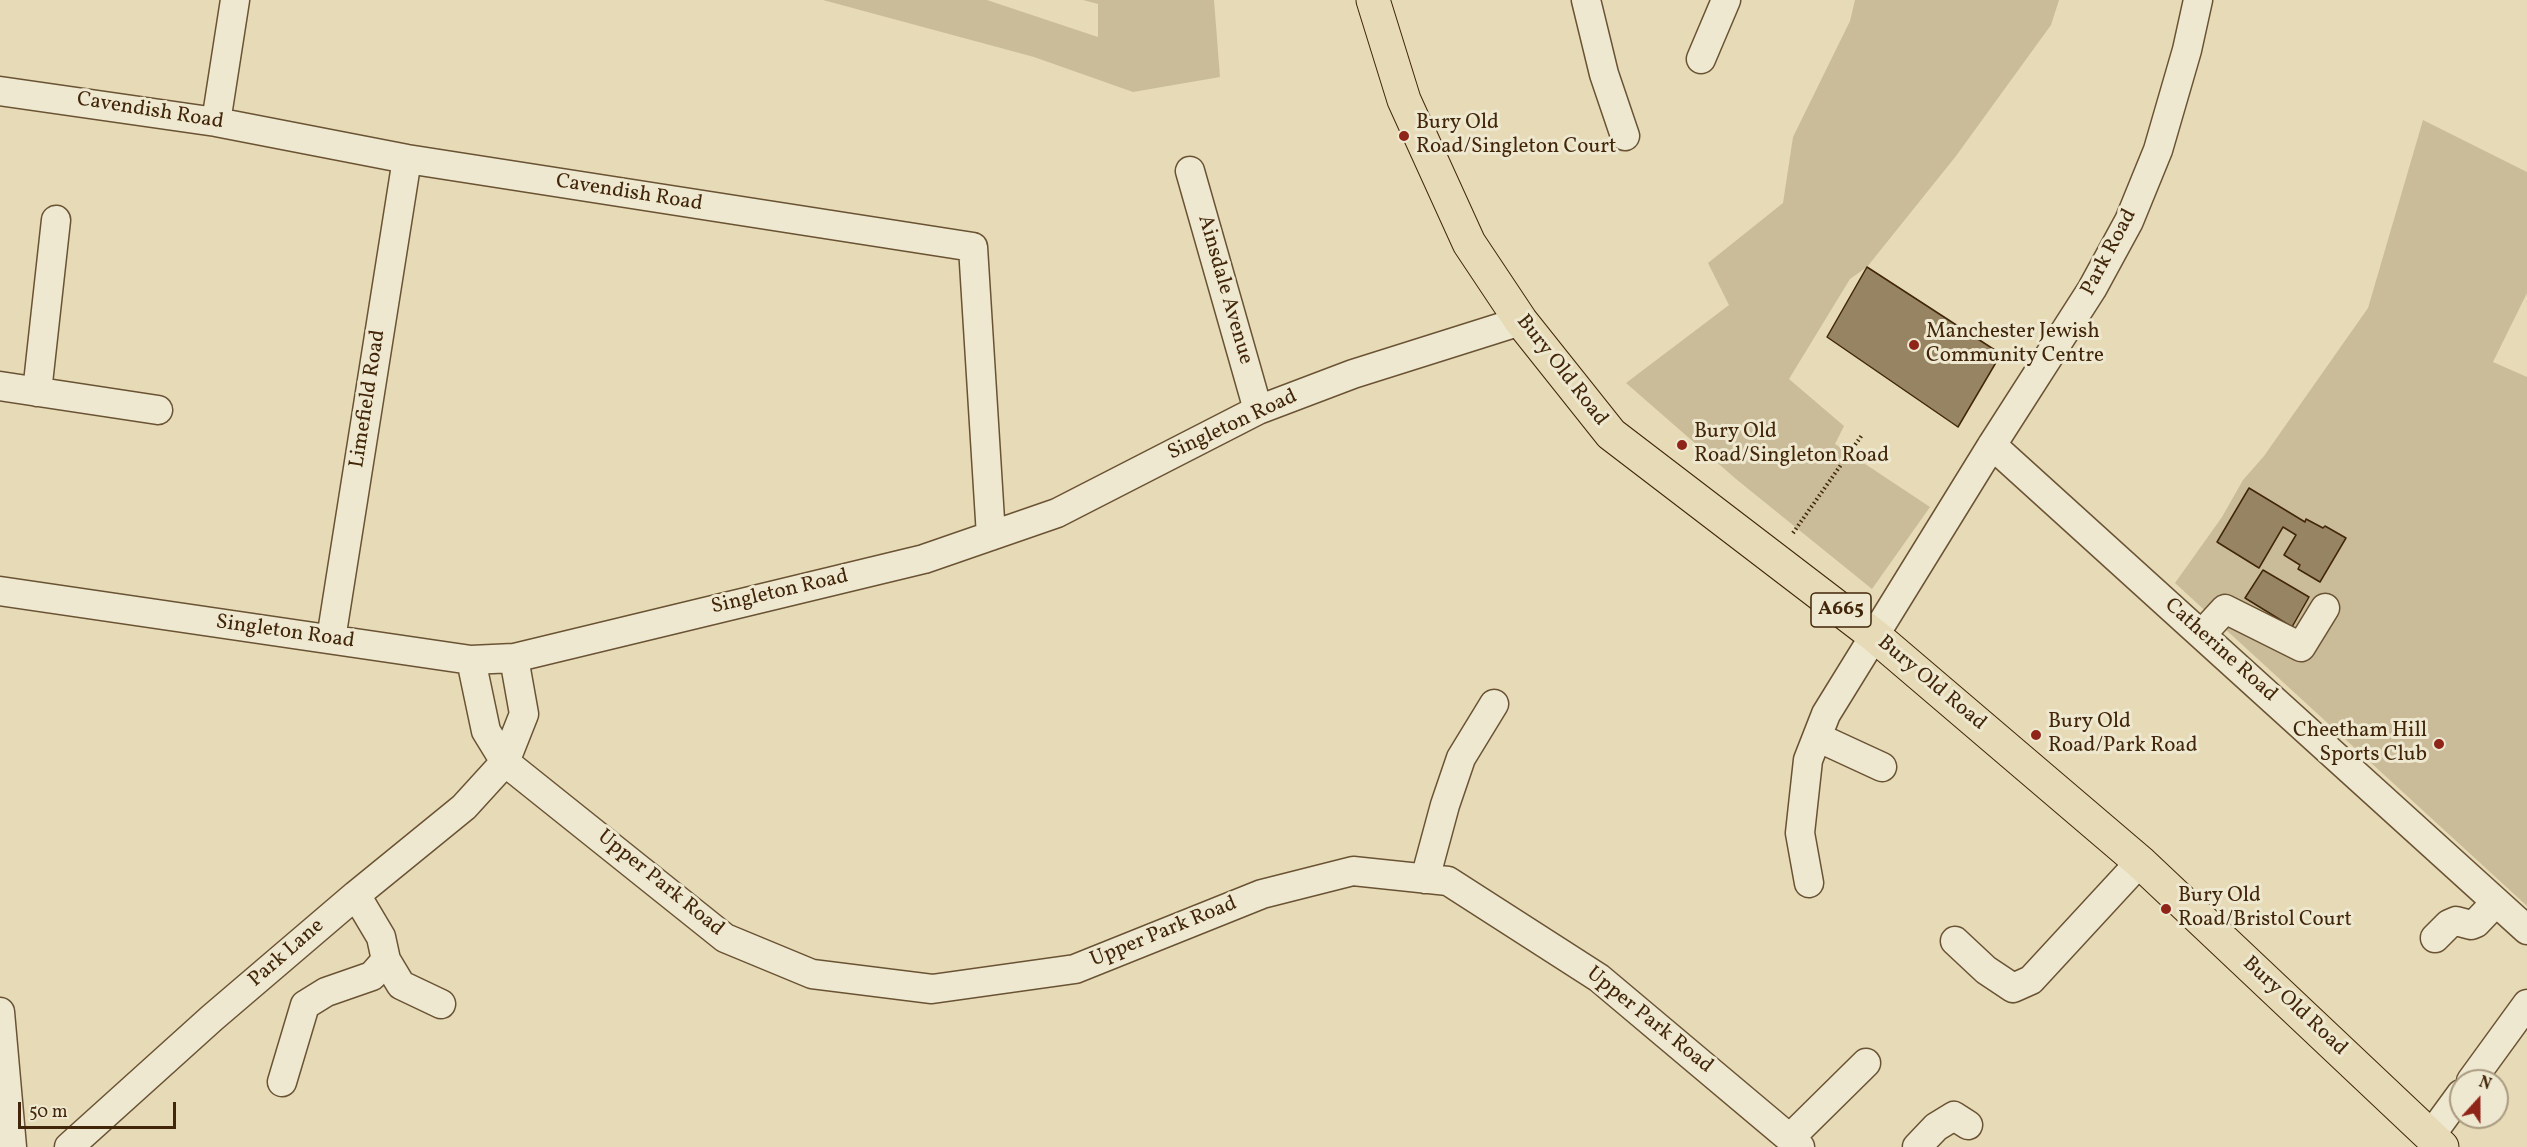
<!DOCTYPE html>
<html>
<head>
<meta charset="utf-8">
<style>
  body { margin:0 }
  #map { position:relative; width:2527px; height:1147px; overflow:hidden; background:#e6dbb6; font-family:Vollkorn,serif }
  canvas { display:block }
  .north { position:absolute; left:2449px; top:1069px; width:60px; height:60px; box-sizing:border-box; background:#efe8d0; border:2px solid #a99a80; border-radius:50%; rotate:21deg; font-size:16px; font-weight:700; line-height:24px; text-align:center; color:#412609 }
  .north::after { content:''; display:block; margin:auto; width:21px; height:27px; background:#8f2418; clip-path:polygon(50% 0,100% 100%,50% 72%,0 100%) }
  .scale { position:absolute; left:18px; top:1102px; width:158px; height:27px; box-sizing:border-box; border:3px solid #412609; border-top:0; padding-left:8px; font-size:18px; line-height:21px; white-space:nowrap; color:#412609; -webkit-text-stroke:4px #efe8d0; paint-order:stroke }
</style>
</head>
<body>
<div id="map">
<canvas width="2527" height="1147"></canvas>
<div class="north">N</div>
<div class="scale">50 m</div>
</div>
<script>
const g = document.querySelector('canvas').getContext('2d');
g.lineJoin = 'round';
function paint(path, color) {
  g.fillStyle = color;
  g.fill(path, 'evenodd');
}
function poly(rows) {
  const path = new Path2D();
  for (const r of rows) {
    path.moveTo(r[0], r[1]);
    for (let i = 2; i < r.length; i += 2) path.lineTo(r[i], r[i + 1]);
  }
  return path;
}
function strokePath(path, color, width, dash) {
  g.strokeStyle = color;
  g.lineWidth = width;
  g.lineCap = dash ? 'butt' : 'round';
  g.setLineDash(dash || []);
  g.stroke(path);
}
function label(font, color, halo, rows, align = 'center') {
  g.font = font + ' Vollkorn,serif';
  g.lineWidth = 6;
  g.setLineDash([]);
  g.textBaseline = 'middle';
  g.strokeStyle = halo;
  g.fillStyle = color;
  for (const [text, x, y, turn = 0] of rows) {
    g.save();
    g.translate(x, y);
    g.rotate((+turn || 0) * Math.PI / 180);
    g.textAlign = isNaN(turn) ? turn : align;
    if (halo) g.strokeText(text, 0, 0);
    g.fillText(text, 0, 0);
    g.restore();
  }
}
paint(poly([
  [823,0,987,0,1098,37,1098,4,1083,0,1214,0,1220,77,1133,92,1034,57],
  [1855,0,2059,0,2051,25,1956,156,1867,267,1850,279,1789,379,1844,426,1835,444,1930,507,1872,589,1736,479,1626,383,1729,305,1708,263,1783,203,1793,137,1850,21],
  [2423,120,2527,172,2527,293,2493,362,2527,377,2527,906,2175,583,2222,517,2243,480,2264,456,2368,308]
]), '#cabc99');
const building = poly([
  [1867,267,2001,354,1958,427,1827,337,1867,267],
  [2249,488,2305,522,2306,519,2323,528,2325,526,2346,538,2320,582,2298,569,2300,565,2284,555,2296,535,2283,527,2259,568,2217,542,2249,488],
  [2263,570,2309,597,2292,627,2245,598,2263,570]
]);
paint(building, '#978463');
strokePath(building, '#412609', 1.5);
const minor = poly([
  [1586,0,1604,74,1625,136],
  [1701,59,1726,0],
  [0,91,216,122,407,159,973,247,991,536],
  [216,122,235,0],
  [1190,171,1258,410],
  [0,386,158,410],
  [37,392,56,220],
  [1992,445,2527,930],
  [0,591,471,660,514,658,924,559,1057,513,1258,410,1353,374,1521,321],
  [2202,634,2225,609,2301,647,2325,608],
  [331,639,407,159],
  [471,660,486,731,505,762,725,938,812,974,932,989,1075,969,1262,894,1353,871,1448,881,1599,978,1800,1147],
  [1817,737,1882,767],
  [1425,879,1445,805,1461,758,1494,704],
  [1809,883,1800,833,1808,760,1826,714,1992,445,2092,289,2129,221,2158,150,2187,50,2198,0],
  [2435,938,2449,924,2456,921,2471,925,2476,923,2496,902],
  [1955,941,1986,970,2013,988,2031,980,2140,862],
  [386,960,401,985,441,1004],
  [0,1012,12,1147],
  [2471,1081,2527,1004],
  [282,1082,305,1005,326,992,372,976,386,960,381,937,356,895],
  [2431,1135,2461,1094],
  [1790,1138,1866,1063],
  [69,1147,212,1018,356,895,464,807,505,762,524,714,514,658],
  [1917,1147,1936,1127,1954,1116,1968,1125]
]);
const major = poly([
  [1373,0,1404,100,1469,243,1521,321,1611,434,1875,636,2140,862,2442,1147]
]);
strokePath(minor, '#6a5334', 31);
strokePath(major, '#412609', 35);
strokePath(poly([
  [1793,533,1862,435]
]), '#412609', 4, [1.5, 3]);
strokePath(minor, '#efe8d0', 28);
strokePath(major, '#e6dbb6', 33);
for (const [x, y, r, color] of [
  [1404,136,6,"#8f2418"],
  [1914,345,6,"#8f2418"],
  [1682,445,6,"#8f2418"],
  [2036,735,6,"#8f2418"],
  [2439,744,6,"#8f2418"],
  [2166,909,6,"#8f2418"]
]) {
  const dot = new Path2D();
  dot.arc(x, y, r, 0, 2 * Math.PI);
  g.fillStyle = color;
  g.fill(dot);
  strokePath(dot, '#efe8d0', 2);
}
for (const [x, y, w] of [
  [1841,610,60]
]) {
  const box = new Path2D();
  box.roundRect(x - w / 2, y - 17, w, 34, 4.5);
  g.fillStyle = '#efe8d0';
  g.fill(box);
  strokePath(box, '#412609', 1.5);
}
label('bold 20px', '#412609', null, [
  ["A665",1841,610]
]);
label('21px', '#412609', '#efe8d0', [
  ["Cavendish Road",150,112,9],
  ["Cavendish Road",629,194,9],
  ["Park Road",2110,253,-62],
  ["Ainsdale Avenue",1224,290,74],
  ["Bury Old Road",1561,371,52],
  ["Limefield Road",369,399,-81],
  ["Singleton Road",1233,426,-25],
  ["Singleton Road",780,593,-13],
  ["Singleton Road",285,633,8],
  ["Catherine Road",2220,651,42],
  ["Bury Old Road",1931,684,40],
  ["Upper Park Road",660,884,39],
  ["Upper Park Road",1164,933,-22],
  ["Park Lane",287,954,-41],
  ["Bury Old Road",2294,1007,43],
  ["Upper Park Road",1649,1021,39]
]);
label('21px', '#412609', '#efe8d0', [
  ["Bury Old",1416,124],
  ["Road/Singleton Court",1416,148],
  ["Manchester Jewish",1926,333],
  ["Community Centre",1926,357],
  ["Bury Old",1694,433],
  ["Road/Singleton Road",1694,457],
  ["Bury Old",2048,723],
  ["Road/Park Road",2048,747],
  ["Cheetham Hill",2427,732,"right"],
  ["Sports Club",2427,756,"right"],
  ["Bury Old",2178,897],
  ["Road/Bristol Court",2178,921]
], 'left');
</script>
</body>
</html>
